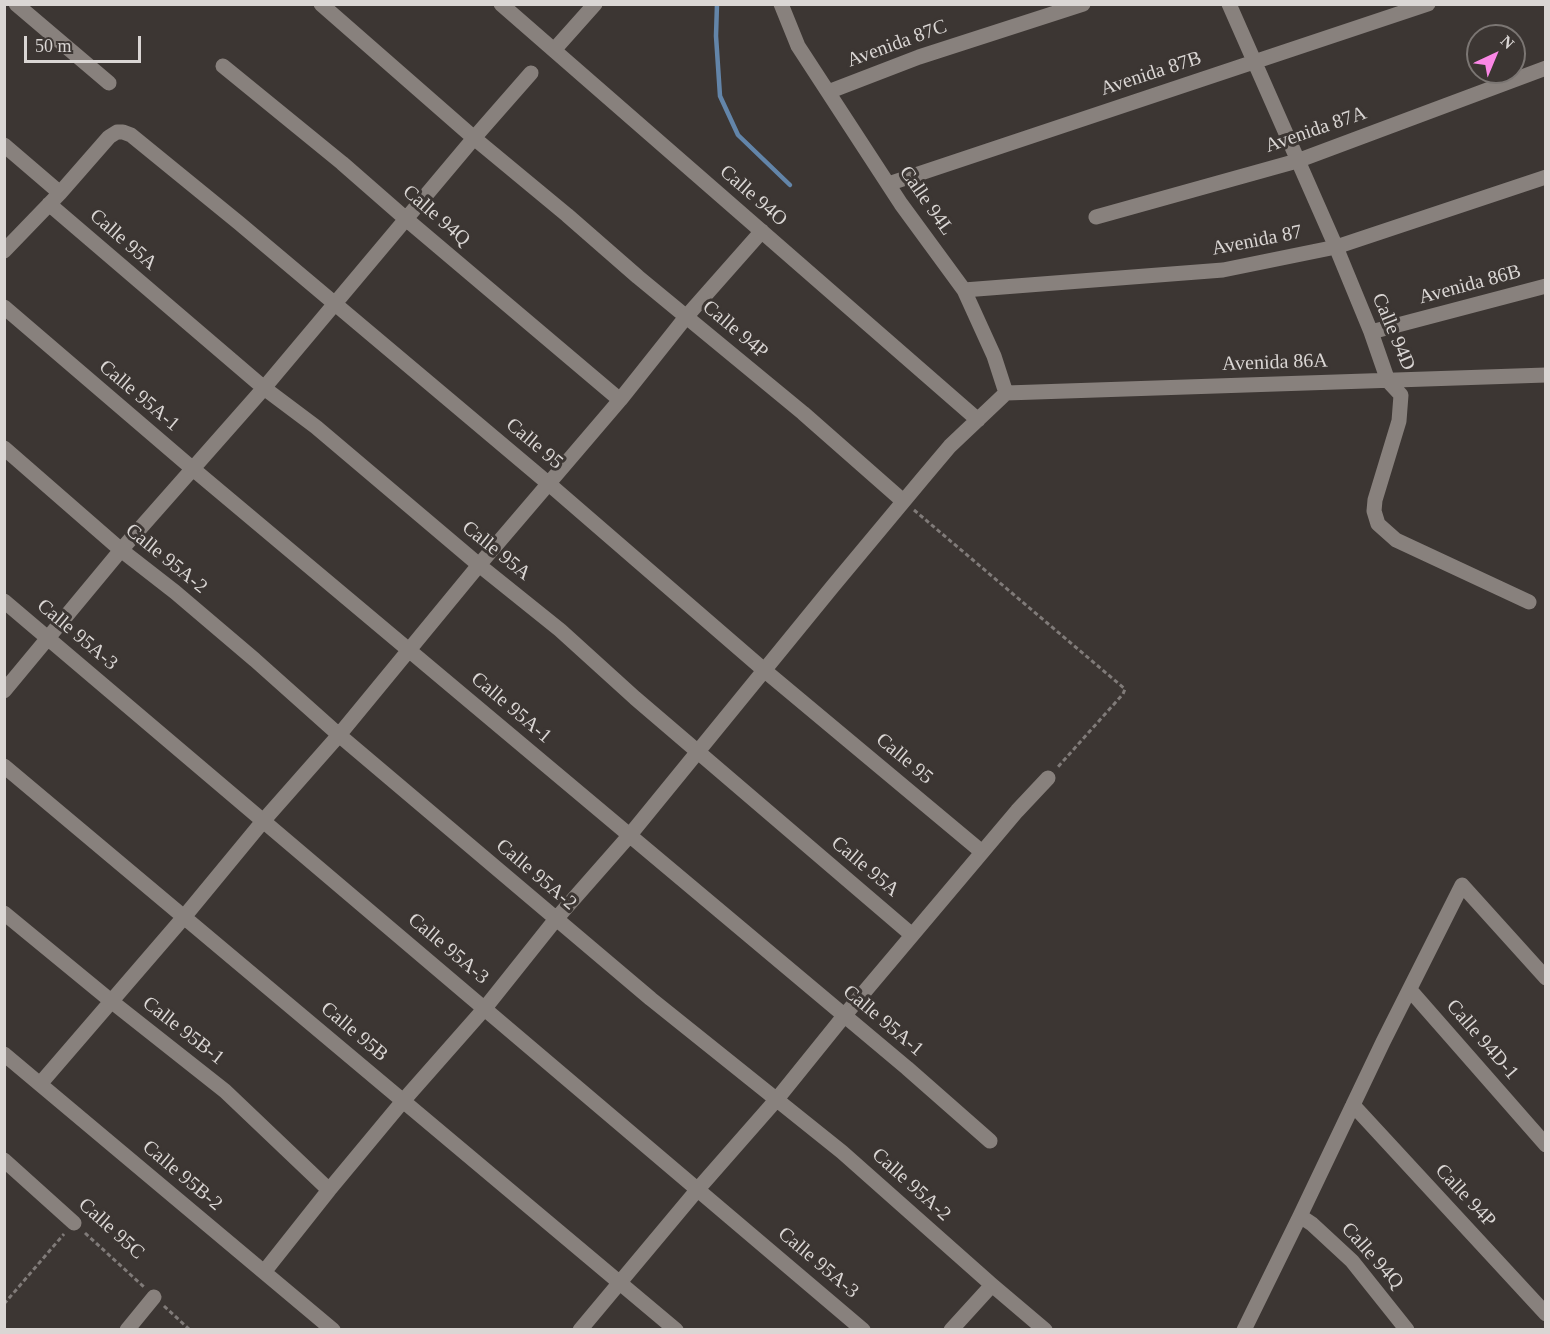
<!DOCTYPE html>
<html>
<head>
<meta charset="utf-8">
<style>
  body { margin:0 }
  #map { position:relative; width:1550px; height:1334px; overflow:hidden; background:#3c3633; font-family:"Times New Roman",serif }
  canvas { display:block }
  .frame { position:absolute; inset:0; border:6px solid #dad6d4; pointer-events:none }
  .north { position:absolute; left:1466px; top:24px; width:60px; height:60px; box-sizing:border-box; background:#3c3633; border:2px solid #7b7673; border-radius:50%; rotate:44deg; font-size:16px; font-weight:700; line-height:24px; text-align:center; color:#dad6d4 }
  .north::after { content:''; display:block; margin:auto; width:21px; height:27px; background:#fb87e6; clip-path:polygon(50% 0,100% 100%,50% 72%,0 100%) }
  .scale { position:absolute; left:24px; top:36px; width:117px; height:27px; box-sizing:border-box; border:3px solid #dad6d4; border-top:0; padding-left:8px; font-size:18px; line-height:21px; white-space:nowrap; color:#dad6d4; -webkit-text-stroke:4px #3c3633; paint-order:stroke }
</style>
</head>
<body>
<div id="map">
<canvas width="1550" height="1334"></canvas>
<div class="frame"></div>
<div class="north">N</div>
<div class="scale">50 m</div>
</div>
<script>
const g = document.querySelector('canvas').getContext('2d');
g.lineJoin = 'round';
function poly(rows) {
  const path = new Path2D();
  for (const r of rows) {
    path.moveTo(r[0], r[1]);
    for (let i = 2; i < r.length; i += 2) path.lineTo(r[i], r[i + 1]);
  }
  return path;
}
function strokePath(path, color, width, dash) {
  g.strokeStyle = color;
  g.lineWidth = width;
  g.lineCap = dash ? 'butt' : 'round';
  g.setLineDash(dash || []);
  g.stroke(path);
}
function label(font, color, halo, rows, align = 'center') {
  g.font = font + ' "Times New Roman",serif';
  g.lineWidth = 6;
  g.setLineDash([]);
  g.textBaseline = 'middle';
  g.strokeStyle = halo;
  g.fillStyle = color;
  for (const [text, x, y, turn = 0] of rows) {
    g.save();
    g.translate(x, y);
    g.rotate((+turn || 0) * Math.PI / 180);
    g.textAlign = isNaN(turn) ? turn : align;
    if (halo) g.strokeText(text, 0, 0);
    g.fillText(text, 0, 0);
    g.restore();
  }
}
strokePath(poly([
  [717,4,716,36,720,96,738,135,790,185]
]), '#6385a9', 4.5);
strokePath(poly([
  [914,510,1125,689,1123,694,1057,768],
  [85,1233,144,1287],
  [4,1304,64,1234],
  [164,1306,190,1330]
]), '#807b79', 3, [4.5, 3]);
strokePath(poly([
  [16,4,109,83],
  [321,4,474,138,567,215,638,277,803,413,903,501],
  [501,4,978,420],
  [1229,4,1336,247,1371,332,1388,381,1401,395,1399,421,1375,500,1374,511,1378,524,1396,540,1529,602],
  [554,50,595,4],
  [223,66,342,163,406,219,620,400],
  [828,92,919,57,1083,4],
  [4,145,60,193,4,251],
  [888,184,1428,4],
  [60,193,109,137,117,132,123,132,131,135,239,223,549,484,764,670,982,852],
  [49,204,264,388,316,427,479,565,560,630,635,698,912,935],
  [1096,217,1297,161,1546,68],
  [964,290,1223,270,1336,247,1546,177],
  [4,307,193,469,907,1068,990,1141],
  [1371,332,1546,286],
  [1006,393,1546,375],
  [4,448,121,550,175,592,255,660,339,735,651,999,842,1152,992,1285,1045,1330],
  [4,601,863,1330],
  [4,691,121,550,264,388,474,138,531,73],
  [4,766,676,1330],
  [4,913,111,1001,225,1091,329,1190],
  [1410,990,1546,1145],
  [4,1054,333,1330],
  [40,1084,184,917,264,820,339,735,479,565,620,400,686,317,762,231],
  [1353,1105,1546,1314],
  [4,1160,74,1223],
  [1300,1216,1312,1224,1352,1261,1407,1330],
  [264,1272,329,1190,403,1101,485,1008,556,919,629,836,833,586,923,478,950,446,1006,393,994,356,964,290,901,204,798,46,781,4],
  [127,1330,154,1297],
  [580,1330,698,1189,777,1099,844,1016,1017,811,1048,778],
  [951,1330,992,1285],
  [1244,1330,1300,1216,1383,1042,1462,885,1546,978]
]), '#88817d', 15);
label('20px', '#dad6d4', '#3c3633', [
  ["Avenida 87C",897,44,-20],
  ["Avenida 87B",1151,74,-18],
  ["Avenida 87A",1316,130,-19],
  ["Calle 94O",753,196,41],
  ["Calle 94L",926,201,55],
  ["Calle 94Q",436,216,41],
  ["Calle 95A",123,240,41],
  ["Avenida 87",1257,241,-11],
  ["Avenida 86B",1470,285,-15],
  ["Calle 94P",735,330,40],
  ["Calle 94D",1393,332,67],
  ["Avenida 86A",1275,363,-2],
  ["Calle 95A-1",139,396,40],
  ["Calle 95",534,444,40],
  ["Calle 95A",496,551,39],
  ["Calle 95A-2",166,559,39],
  ["Calle 95A-3",77,635,40],
  ["Calle 95A-1",511,708,40],
  ["Calle 95",904,759,40],
  ["Calle 95A",865,867,40],
  ["Calle 95A-2",536,875,40],
  ["Calle 95A-3",448,949,40],
  ["Calle 95A-1",883,1021,40],
  ["Calle 95B-1",183,1031,38],
  ["Calle 95B",354,1032,40],
  ["Calle 94D-1",1482,1040,49],
  ["Calle 95B-2",182,1176,40],
  ["Calle 95A-2",911,1185,42],
  ["Calle 94P",1465,1196,47],
  ["Calle 95C",111,1229,42],
  ["Calle 94Q",1372,1256,48],
  ["Calle 95A-3",818,1263,40]
]);
</script>
</body>
</html>
